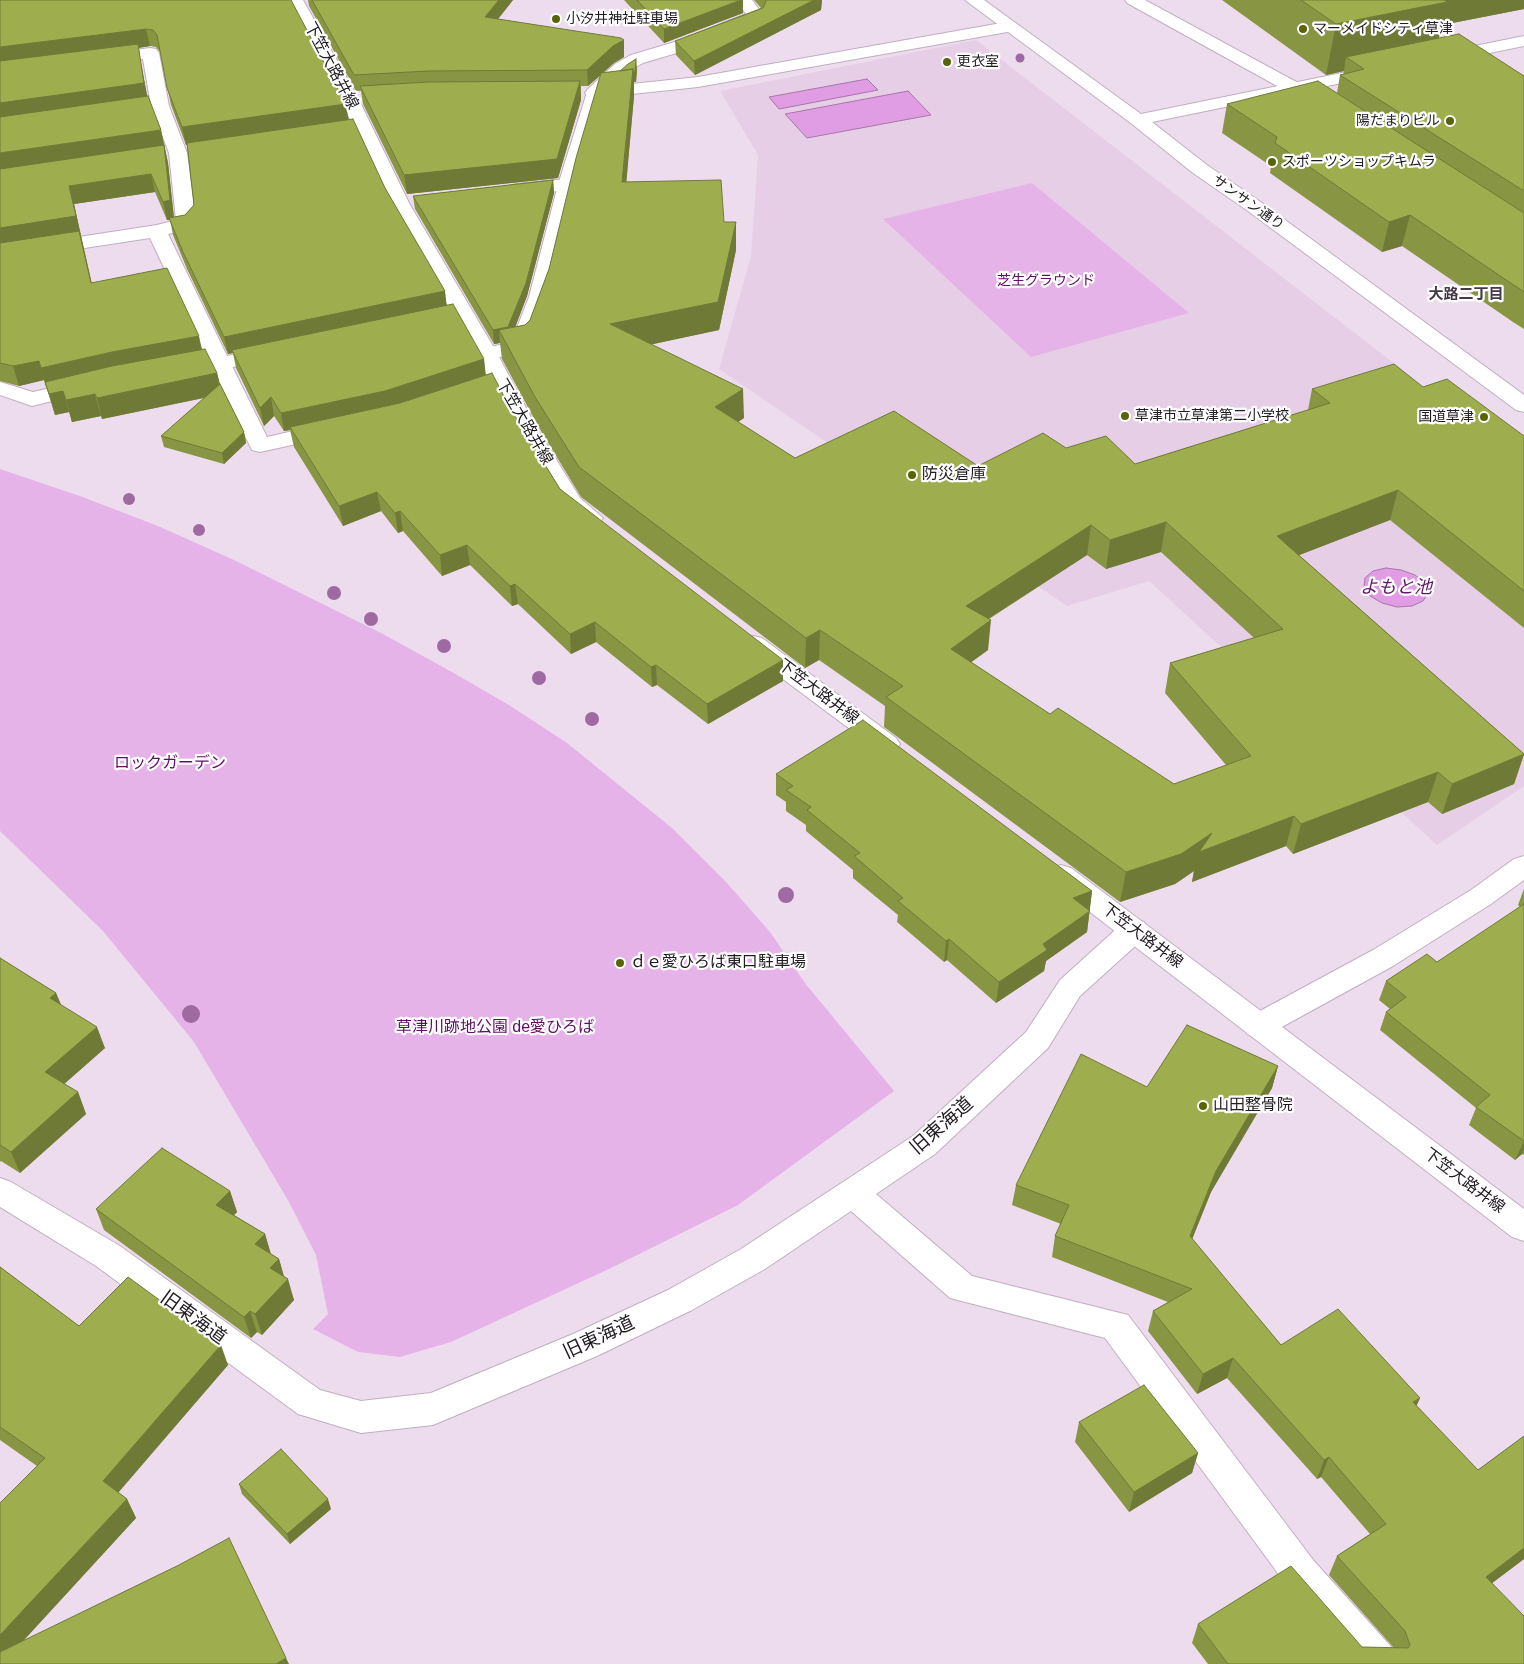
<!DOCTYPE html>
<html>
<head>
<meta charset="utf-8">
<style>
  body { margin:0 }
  canvas { display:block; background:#eddced }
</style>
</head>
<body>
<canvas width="1524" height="1664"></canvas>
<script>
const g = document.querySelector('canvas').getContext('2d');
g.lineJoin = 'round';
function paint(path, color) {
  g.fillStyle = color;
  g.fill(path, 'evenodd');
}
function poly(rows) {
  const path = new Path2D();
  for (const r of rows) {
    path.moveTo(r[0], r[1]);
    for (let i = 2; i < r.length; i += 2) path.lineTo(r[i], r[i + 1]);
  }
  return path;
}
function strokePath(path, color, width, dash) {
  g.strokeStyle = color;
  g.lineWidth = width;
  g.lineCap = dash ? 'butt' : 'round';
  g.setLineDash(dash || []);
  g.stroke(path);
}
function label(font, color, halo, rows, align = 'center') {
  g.font = font + ' Arial,"Noto Sans JP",sans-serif';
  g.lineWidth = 4.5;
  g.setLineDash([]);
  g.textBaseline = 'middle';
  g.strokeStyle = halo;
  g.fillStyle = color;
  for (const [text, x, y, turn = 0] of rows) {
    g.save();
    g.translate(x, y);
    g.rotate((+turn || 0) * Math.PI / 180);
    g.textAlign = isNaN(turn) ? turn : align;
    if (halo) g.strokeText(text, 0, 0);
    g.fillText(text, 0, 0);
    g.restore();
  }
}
paint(poly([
  [976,40,1524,464,1524,786,1437,845,1149,581,1067,606,719,369,751,256,758,155,720,91]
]), '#e6cfe6');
paint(poly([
  [1032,183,1189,313,1031,357,883,219],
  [0,469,80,496,158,526,234,560,383,634,452,672,509,705,567,743,672,828,727,883,770,932,805,983,894,1091,738,1205,611,1268,451,1342,400,1357,358,1352,313,1329,328,1314,316,1255,289,1202,194,1042,103,931,0,831]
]), '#e6b3e8');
const water = poly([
  [867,79,878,90,779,109,769,97,867,79],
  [908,91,931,115,807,138,785,114,908,91],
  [1386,568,1401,570,1415,575,1425,583,1428,593,1423,601,1412,606,1397,607,1382,603,1370,596,1364,587,1365,578,1373,571,1386,568]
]);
paint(water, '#e09de3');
strokePath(water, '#a776a9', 1);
const lane = poly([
  [736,0,752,0,764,16,762,20,690,49,643,63,627,72,602,95,576,185,549,297,531,348,527,352,520,354,486,359,479,357,475,353,479,349,511,343,529,297,558,185,588,89,615,64,631,55,678,41,746,14,736,0],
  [1125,0,1145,0,1300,84,1303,88,1300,92,1294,93,1288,92,1127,3,1125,0],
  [220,358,228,359,231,364,267,437,328,423,336,425,339,430,336,435,328,437,260,452,252,450,209,364,212,359,220,358],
  [85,380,93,381,96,386,93,391,32,406,0,395,0,382,33,392,85,380]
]);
const street = poly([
  [1007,22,1013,23,1015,27,1013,31,698,87,594,98,588,97,585,93,588,89,594,88,698,77,1007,22],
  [150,48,156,49,159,53,169,106,187,153,196,222,187,230,168,234,227,356,270,347,277,349,281,353,277,357,220,370,212,369,150,238,0,261,0,249,157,225,176,220,169,153,151,106,143,59,103,64,97,63,94,59,97,55,103,54,150,48],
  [567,179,574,181,576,185,574,189,516,196,509,194,507,190,509,186,516,184,567,179],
  [1524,856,1524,880,1491,904,1393,966,1269,1034,1258,1038,1247,1034,1243,1026,1247,1018,1373,950,1471,890,1514,859,1524,856],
  [1134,919,1144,922,1148,930,1144,938,1080,996,1048,1048,935,1154,876,1194,972,1276,1128,1315,1314,1561,1394,1650,1399,1664,1355,1664,1288,1587,1105,1338,950,1298,851,1211,765,1269,692,1310,597,1356,433,1425,361,1433,298,1414,96,1266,0,1207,0,1178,11,1182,120,1246,320,1390,361,1401,431,1393,573,1334,668,1290,741,1249,913,1136,1026,1032,1060,980,1124,922,1134,919]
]);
const secondary = poly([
  [287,0,303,0,358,98,409,203,497,353,536,427,580,498,603,518,599,523,591,525,583,523,563,507,514,427,475,353,389,203,340,98,287,0],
  [965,0,984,0,1141,114,1376,66,1382,67,1385,71,1382,75,1376,76,1152,122,1207,165,1262,203,1524,395,1524,412,1516,410,1248,211,1193,173,1132,124,965,0],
  [1524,36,1524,46,1445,62,1439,61,1436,57,1439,53,1445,52,1524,36],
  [753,636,762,638,896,738,900,744,896,750,887,753,878,750,744,650,741,644,744,638,753,636],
  [1061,865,1071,868,1524,1209,1524,1241,1512,1237,1051,882,1047,875,1051,868,1061,865]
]);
strokePath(lane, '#bfafc0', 2);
strokePath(street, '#bfafc0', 2);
strokePath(secondary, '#bfafc0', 2);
paint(lane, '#fff');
paint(street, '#fff');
paint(secondary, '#fff');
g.fillStyle = '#9f6aa2';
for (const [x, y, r] of [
  [1020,58,4.5],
  [129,499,6],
  [199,530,6],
  [334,593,7],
  [371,619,7],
  [444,646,7],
  [539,678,7],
  [592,719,7],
  [786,895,8],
  [191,1014,9]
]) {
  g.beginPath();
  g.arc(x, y, r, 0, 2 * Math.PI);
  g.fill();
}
paint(poly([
  [0,0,291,0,349,120,447,305,484,359,485,375,510,408,560,489,783,681,708,724,657,685,652,687,596,642,571,654,518,604,512,606,470,565,442,576,403,531,398,533,381,511,343,526,294,447,290,430,284,431,274,416,264,426,236,368,233,353,228,354,187,269,173,235,170,220,167,220,155,192,74,204,91,283,202,350,217,373,220,384,244,432,246,443,224,464,164,447,161,436,204,398,102,419,101,416,72,422,69,412,55,415,44,380,19,386,0,381],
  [150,46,156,47,160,52,171,105,186,145,187,145,194,205,185,215,174,217,168,163,161,130,147,96,138,48],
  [308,0,513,0,498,19,624,40,624,57,614,63,603,73,637,69,636,82,634,82,634,96,626,182,724,222,736,250,719,330,651,344,744,418,738,422,795,458,978,466,1066,448,1135,464,1308,410,1312,389,1423,387,1524,436,1524,628,1390,520,1299,555,1524,754,1514,784,1442,814,1428,802,1293,854,1286,846,1192,882,1194,871,1175,884,1120,902,884,727,885,706,819,660,805,668,581,497,538,426,502,359,500,343,494,344,415,209,413,196,553,180,554,193,527,296,515,327,525,325,530,320,549,269,601,75,588,86,581,86,581,100,558,178,407,194,363,104,361,91,356,91,309,6],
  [1161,552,1254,638,1170,663,1165,693,1226,765,1174,784,1050,714,971,662,988,650,989,619,1087,555,1106,569],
  [624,0,743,0,743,13,664,43],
  [754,0,822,0,821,10,695,75,676,55,675,41,761,8],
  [1222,0,1524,0,1524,9,1442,25,1439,38,1524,76,1524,329,1513,322,1402,246,1382,252,1270,173,1271,166,1222,133,1227,104,1337,93,1340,75,1343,75,1344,71,1326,75],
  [776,774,1092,891,1087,932,1046,961,1044,971,996,1003,947,960,944,962,897,922,898,915,853,878,853,870,806,831,806,825,786,811,786,802,776,795],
  [1524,889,1524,1155,1522,1154,1515,1160,1469,1125,1476,1108,1380,1030,1386,1012,1390,1009,1379,1000,1386,981,1437,962,1520,907,1518,905],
  [0,958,56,993,61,1005,105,1048,64,1084,78,1092,86,1114,20,1173,1,1161,0,1162],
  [1278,1066,1272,1088,1211,1192,1192,1239,1281,1345,1420,1398,1416,1406,1478,1470,1524,1436,1524,1559,1492,1583,1524,1664,1208,1664,1192,1643,1198,1624,1362,1647,1394,1648,1329,1575,1337,1556,1370,1534,1321,1477,1317,1479,1227,1378,1197,1394,1148,1331,1153,1311,1168,1302,1052,1257,1055,1236,1061,1224,1012,1205,1016,1185,1147,1087],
  [230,1191,237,1212,234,1215,265,1234,271,1254,279,1259,284,1277,294,1300,262,1335,257,1332,251,1338,104,1230,96,1209],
  [0,1267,79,1326,228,1365,118,1492,127,1499,136,1518,23,1641,0,1664,37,1466,0,1440],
  [1079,1422,1198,1453,1192,1473,1129,1512,1075,1442],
  [239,1484,331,1509,290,1544,242,1494]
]), '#889644');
paint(poly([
  [499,0,513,0,487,33,485,17],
  [741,0,743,0,743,13,664,43,664,29],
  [814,0,822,0,821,10,695,75,694,61],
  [1412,0,1524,0,1524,9,1442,25,1435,52,1346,57,1344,71,1326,75,1336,24],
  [146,29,150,46,138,48,148,100,0,122,0,47],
  [624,40,624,57,614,63,588,86,587,70,613,46],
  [636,59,637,69,636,82,634,82,634,96,624,209,617,84],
  [580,81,581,100,558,178,407,194,404,175],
  [346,104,349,122,186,145,182,127],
  [161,130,168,163,174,219,167,220,163,202,165,149,0,172,0,153],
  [151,174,155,192,74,204,96,302,0,247,0,228,69,186],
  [553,180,554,193,527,296,510,341,499,330,500,343,494,344,493,330],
  [1410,215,1402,246,1382,252,1389,222],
  [736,222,736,250,719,330,612,353,610,324],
  [445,291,447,308,232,350,233,353,228,354,224,337],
  [199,336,203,355,46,387,41,368,112,352],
  [484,359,486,377,388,409,290,427,290,430,284,431,281,413],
  [39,361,44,380,19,386,13,366],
  [217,373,222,394,102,419,97,398],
  [743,389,744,418,716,436,715,407],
  [63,391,69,412,55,415,49,394],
  [95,394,101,416,72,422,66,400],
  [271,397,274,416,264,426,260,408],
  [244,432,246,443,224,464,222,453],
  [1398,490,1390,520,1271,566,1277,536],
  [377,492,381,511,343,526,339,506],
  [400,511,403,531,398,533,395,513],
  [1166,522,1161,552,1106,569,1110,540],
  [1091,525,1087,555,963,635,966,606],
  [467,545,470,565,442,576,440,555],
  [515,584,518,604,512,606,510,586],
  [991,620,988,650,948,679,951,649],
  [595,622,596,642,571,654,570,634],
  [820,630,819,660,805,668,806,638],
  [783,660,783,681,708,724,707,704],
  [656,665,657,685,652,687,651,667],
  [1524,754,1514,784,1442,814,1452,784],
  [1438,772,1428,802,1293,854,1301,824],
  [1294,816,1286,846,1192,882,1194,871,1175,884,1120,902,1126,872,1212,833],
  [1092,891,1087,932,1046,961,1044,971,996,1003,999,982,1043,944,1073,898],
  [949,939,947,960,944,962,946,941],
  [56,993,65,1014,50,998],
  [97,1027,105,1048,54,1093,45,1072],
  [1278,1066,1272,1088,1211,1192,1185,1257,1190,1236,1216,1171],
  [78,1092,86,1114,20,1173,11,1152],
  [1524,1141,1524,1149,1522,1154,1515,1160],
  [230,1191,237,1212,223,1226,216,1205],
  [265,1234,271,1255,255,1244],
  [279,1259,285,1280,270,1268],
  [288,1279,294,1300,262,1335,255,1314],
  [250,1311,257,1332,251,1338,244,1317],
  [221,1345,228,1365,112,1500,103,1481],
  [1233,1358,1227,1378,1197,1394,1203,1374],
  [1420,1398,1411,1418,1413,1402],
  [1198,1453,1192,1473,1129,1512,1134,1492],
  [1329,1457,1321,1477,1317,1479,1324,1460],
  [127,1499,136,1518,2,1664,0,1664,0,1635],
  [328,1499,331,1509,290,1544,287,1534],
  [1524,1548,1524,1559,1475,1596,1486,1577],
  [286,1658,289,1664,276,1664]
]), '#6f7a37');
const building = poly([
  [0,0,291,0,346,104,182,127,167,88,157,35,153,30,146,29,0,47,0,0],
  [312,0,499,0,485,17,621,38,624,40,613,46,587,70,429,71,354,75,312,0],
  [637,0,741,0,664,29,637,0],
  [765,0,814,0,694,61,675,41,763,8,766,1,765,0],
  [1301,0,1444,0,1447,2,1336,24,1301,0],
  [1459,34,1524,76,1524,191,1340,75,1364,69,1346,57,1459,34],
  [138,44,144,83,0,103,0,61,138,44],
  [636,59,635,72,633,72,633,69,620,71,628,64,636,59],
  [633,69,622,182,721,180,724,222,736,222,718,302,610,324,743,389,715,407,795,458,894,411,978,466,1043,433,1066,448,1106,436,1135,464,1330,403,1312,389,1394,364,1423,387,1447,379,1524,436,1524,591,1398,490,1277,536,1524,754,1452,784,1438,772,1301,824,1294,816,1199,852,1212,833,1181,854,1126,872,886,697,903,686,820,630,806,638,579,467,535,397,499,330,525,325,530,320,549,269,576,158,601,73,633,69],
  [1166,522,1283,629,1170,663,1251,756,1174,784,1058,708,1050,714,951,649,991,620,966,606,1091,525,1110,540,1166,522],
  [580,81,557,159,404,175,360,86,429,82,580,81],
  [1318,81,1524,213,1524,292,1410,215,1389,222,1275,143,1277,137,1227,104,1318,81],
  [148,96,161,130,0,153,0,117,148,96],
  [353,119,385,188,445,291,224,337,183,252,169,218,185,215,194,205,187,143,353,119],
  [164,145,170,200,163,202,151,174,69,186,76,216,0,228,0,169,164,145],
  [553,180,526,283,508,327,493,330,413,196,553,180],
  [79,231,91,283,167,268,199,336,112,352,41,368,39,361,13,366,0,363,0,243,79,231],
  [453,304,484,359,385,391,281,413,271,397,260,408,232,350,453,304],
  [205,349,217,373,97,398,95,394,66,400,63,391,49,394,45,382,112,366,205,349],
  [492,373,510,408,560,489,783,660,707,704,656,665,651,667,595,622,570,634,515,584,510,586,467,545,440,555,400,511,395,513,377,492,339,506,290,427,400,403,492,373],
  [220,384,244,432,222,453,161,436,220,384],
  [863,720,1092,891,1073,898,1090,911,1043,944,1047,950,999,982,949,939,946,941,898,901,903,898,854,856,860,853,807,810,811,807,786,790,793,786,776,774,863,720],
  [1524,904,1524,1141,1476,1107,1490,1095,1386,1012,1406,997,1386,981,1427,954,1437,962,1524,904],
  [0,958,56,993,50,998,97,1027,45,1072,78,1092,11,1152,0,1145,0,958],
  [1187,1025,1278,1066,1216,1171,1190,1236,1281,1345,1338,1309,1420,1398,1413,1402,1478,1470,1524,1436,1524,1548,1486,1577,1524,1616,1524,1664,1228,1664,1198,1624,1291,1566,1362,1647,1408,1648,1410,1645,1405,1631,1337,1556,1386,1524,1329,1457,1324,1460,1233,1358,1203,1374,1153,1311,1192,1289,1055,1236,1069,1205,1016,1185,1081,1054,1147,1087,1187,1025],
  [162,1148,230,1191,216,1205,265,1234,255,1244,279,1259,270,1268,288,1279,255,1314,250,1311,244,1317,96,1209,162,1148],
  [0,1267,79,1326,128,1277,221,1345,103,1481,127,1499,0,1635,0,1503,45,1458,0,1427,0,1267],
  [1144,1385,1198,1453,1134,1492,1079,1422,1144,1385],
  [281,1449,328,1499,287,1534,239,1484,281,1449],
  [229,1538,286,1658,276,1664,0,1664,0,1652,179,1565,229,1538]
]);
paint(building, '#9eae4f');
strokePath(building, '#6f7a37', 1);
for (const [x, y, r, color] of [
  [556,19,5,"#586405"],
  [1303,29,5,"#586405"],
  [947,62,5,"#586405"],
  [1450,121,5,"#586405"],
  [1272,162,5,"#586405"],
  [1125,416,5,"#586405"],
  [1484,417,5,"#586405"],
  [912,475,5,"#586405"],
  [620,963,5,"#586405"],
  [1203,1106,5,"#586405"]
]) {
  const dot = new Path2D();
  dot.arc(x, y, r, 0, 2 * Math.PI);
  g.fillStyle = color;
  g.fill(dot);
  strokePath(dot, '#fff', 2);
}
label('14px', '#221c22', '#fff', [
  ["小汐井神社駐車場",566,19],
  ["マーメイドシティ草津",1313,29],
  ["更衣室",957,62],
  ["陽だまりビル",1440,121,"right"],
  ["スポーツショップキムラ",1282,162],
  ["草津市立草津第二小学校",1135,416],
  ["国道草津",1474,417,"right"]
], 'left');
label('14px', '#221c22', '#fff', [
  ["サンサン通り",1248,203,35]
]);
label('14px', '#5f0d65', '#fff', [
  ["芝生グラウンド",1046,281]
]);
label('bold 15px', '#463947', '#fff', [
  ["大路二丁目",1466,295]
]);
label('16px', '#221c22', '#fff', [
  ["下笠大路井線",331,66,62],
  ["下笠大路井線",524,422,60],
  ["下笠大路井線",818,692,37],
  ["下笠大路井線",1142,936,37],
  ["下笠大路井線",1464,1181,37]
]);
label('16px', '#221c22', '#fff', [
  ["防災倉庫",922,475],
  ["ｄｅ愛ひろば東口駐車場",630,963],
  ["山田整骨院",1213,1106]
], 'left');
label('16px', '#5f0d65', '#fff', [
  ["ロックガーデン",170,764],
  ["草津川跡地公園 de愛ひろば",495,1028]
]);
label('italic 18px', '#65156b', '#fff', [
  ["よもと池",1396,588]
]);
label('19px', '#221c22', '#fff', [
  ["旧東海道",942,1126,-41],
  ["旧東海道",193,1318,36],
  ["旧東海道",599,1338,-25]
]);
</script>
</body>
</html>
